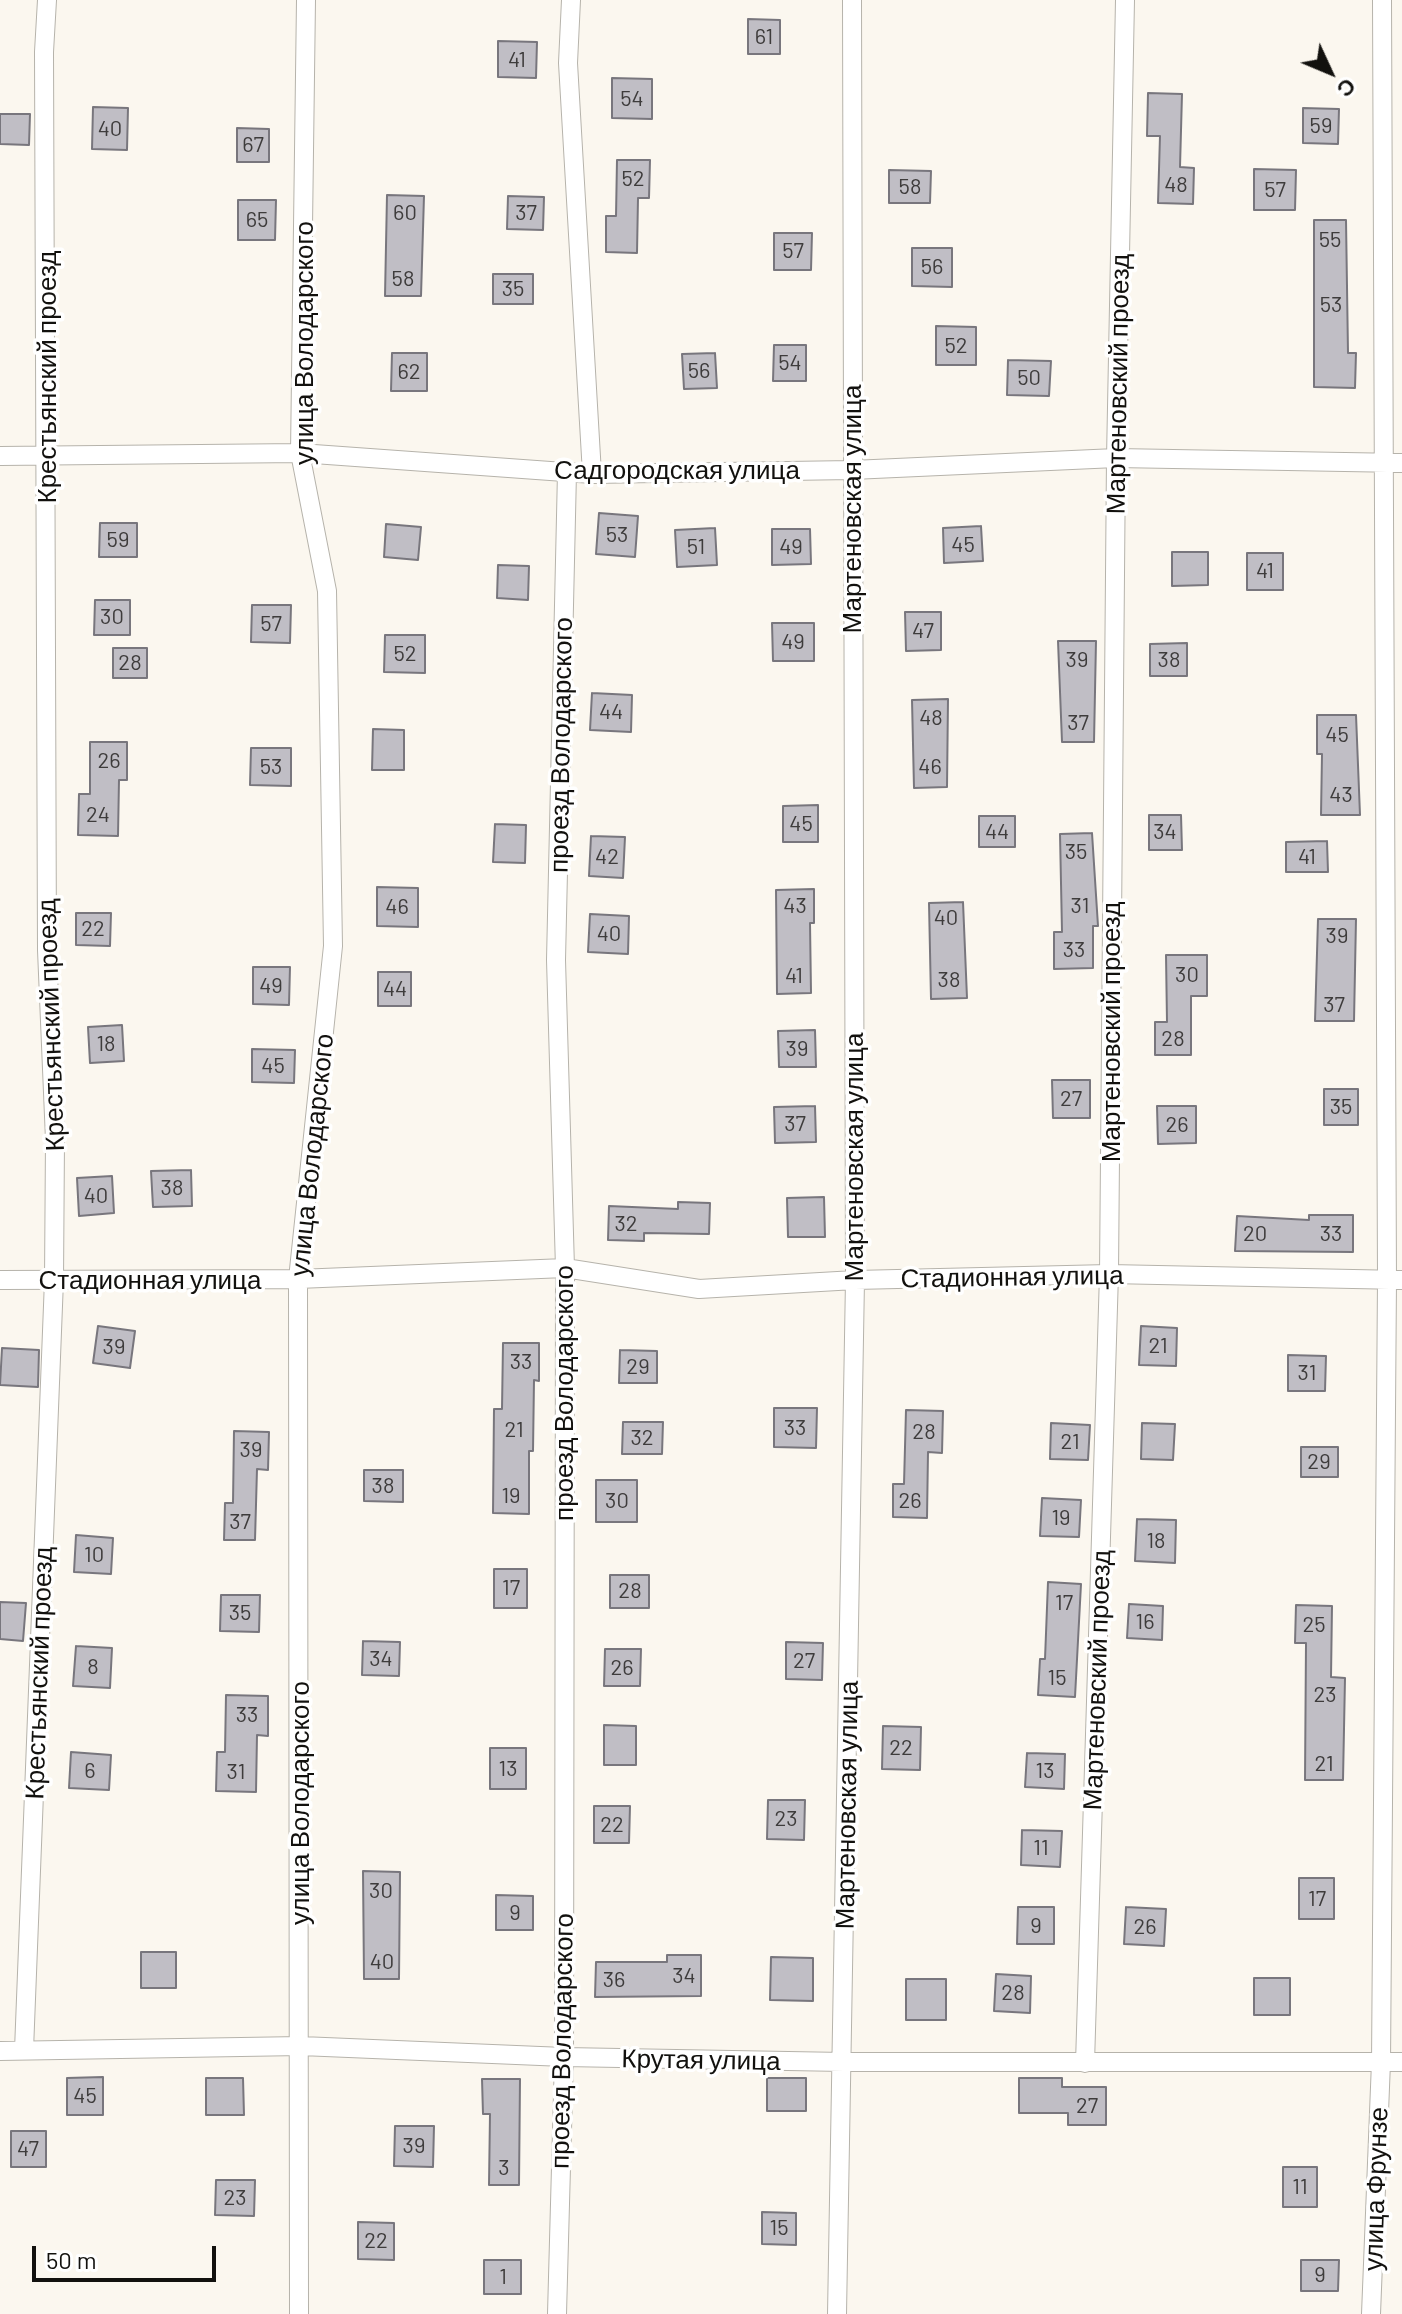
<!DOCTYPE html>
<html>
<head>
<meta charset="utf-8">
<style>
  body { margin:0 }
  #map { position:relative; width:1402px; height:2314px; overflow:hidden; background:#fbf7ef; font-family:Barlow,sans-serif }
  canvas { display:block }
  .north { position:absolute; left:1290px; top:32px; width:80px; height:80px; -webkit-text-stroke:6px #fff; paint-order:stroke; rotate:134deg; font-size:22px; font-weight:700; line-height:32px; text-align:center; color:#12110e }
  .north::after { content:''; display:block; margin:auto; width:28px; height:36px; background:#12110e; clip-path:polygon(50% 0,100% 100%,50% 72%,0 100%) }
  .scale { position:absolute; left:32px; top:2246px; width:184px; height:36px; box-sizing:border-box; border:4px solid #12110e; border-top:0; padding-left:10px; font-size:24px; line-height:28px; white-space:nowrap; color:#12110e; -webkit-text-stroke:6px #fff; paint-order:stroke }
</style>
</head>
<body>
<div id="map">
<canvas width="1402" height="2314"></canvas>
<div class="north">С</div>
<div class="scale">50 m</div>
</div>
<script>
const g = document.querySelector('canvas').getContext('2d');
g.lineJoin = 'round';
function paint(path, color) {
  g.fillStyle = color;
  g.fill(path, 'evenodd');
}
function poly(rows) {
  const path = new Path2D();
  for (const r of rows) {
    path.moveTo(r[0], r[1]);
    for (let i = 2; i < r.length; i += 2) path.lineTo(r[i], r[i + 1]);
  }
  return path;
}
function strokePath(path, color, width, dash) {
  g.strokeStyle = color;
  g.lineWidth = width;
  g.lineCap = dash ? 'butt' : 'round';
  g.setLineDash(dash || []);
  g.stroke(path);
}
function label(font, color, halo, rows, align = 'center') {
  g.font = font + ' Barlow,sans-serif';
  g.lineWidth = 7;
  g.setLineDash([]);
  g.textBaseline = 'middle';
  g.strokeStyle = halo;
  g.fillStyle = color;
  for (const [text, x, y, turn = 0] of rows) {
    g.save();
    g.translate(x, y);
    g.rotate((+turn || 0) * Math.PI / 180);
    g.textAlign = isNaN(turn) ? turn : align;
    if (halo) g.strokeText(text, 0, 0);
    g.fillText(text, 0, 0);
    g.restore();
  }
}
const building = poly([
  [748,19,780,20,780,54,748,54,748,19],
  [498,41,537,42,536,78,498,77,498,41],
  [612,78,652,79,652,119,612,118,612,78],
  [1148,93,1182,94,1180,167,1194,168,1193,204,1158,203,1160,136,1147,136,1148,93],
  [93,107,128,108,127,150,92,149,93,107],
  [1303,108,1339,109,1338,144,1303,143,1303,108],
  [0,114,30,114,29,145,0,144,0,114],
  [237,128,269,129,269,162,237,162,237,128],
  [617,160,650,160,649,198,638,198,637,253,606,252,606,216,616,216,617,160],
  [1254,169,1296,170,1295,210,1254,210,1254,169],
  [889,170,931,171,930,203,889,203,889,170],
  [387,195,424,196,421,296,385,296,387,195],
  [508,196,544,197,543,230,507,229,508,196],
  [238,200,276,200,275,240,238,240,238,200],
  [1314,220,1346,220,1348,353,1356,353,1355,388,1314,387,1314,220],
  [774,233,812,233,811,270,774,270,774,233],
  [912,248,952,248,952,287,912,286,912,248],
  [493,274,533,274,533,304,493,304,493,274],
  [936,326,976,327,976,365,936,365,936,326],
  [774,345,806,345,806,381,773,381,774,345],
  [392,353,427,353,427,391,391,391,392,353],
  [715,353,717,388,684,389,682,354,715,353],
  [1008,360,1051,361,1049,396,1007,395,1008,360],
  [599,513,638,516,635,557,596,554,599,513],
  [100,523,137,523,137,557,99,557,100,523],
  [386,524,421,527,418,560,384,557,386,524],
  [981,526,983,561,944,563,943,528,981,526],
  [715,528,717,565,677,567,675,530,715,528],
  [772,529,810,529,811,564,772,565,772,529],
  [1172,552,1208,552,1208,585,1172,586,1172,552],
  [1247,553,1283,553,1283,590,1247,590,1247,553],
  [498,565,529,566,528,600,497,598,498,565],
  [95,600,130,600,130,635,94,635,95,600],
  [252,605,291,605,290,643,251,642,252,605],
  [905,612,941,612,941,650,906,651,905,612],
  [772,623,814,623,814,661,773,661,772,623],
  [385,635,425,635,425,673,384,672,385,635],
  [1058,641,1096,641,1094,742,1062,742,1058,641],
  [1187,643,1187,676,1150,676,1150,644,1187,643],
  [113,648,147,648,147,678,113,678,113,648],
  [592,693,632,695,631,732,590,730,592,693],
  [948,699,947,787,914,788,912,700,948,699],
  [1317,715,1356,715,1360,815,1321,815,1322,754,1317,754,1317,715],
  [373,729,404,730,404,770,372,770,373,729],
  [90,742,127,742,127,780,119,780,118,836,78,835,79,794,90,794,90,742],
  [251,748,291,748,291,786,250,785,251,748],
  [818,805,818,842,783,842,783,806,818,805],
  [1149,815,1181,815,1182,850,1149,850,1149,815],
  [979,816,1015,816,1015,847,979,847,979,816],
  [495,824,526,825,525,863,493,862,495,824],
  [1092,833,1098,926,1093,926,1093,968,1054,969,1054,932,1062,932,1060,834,1092,833],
  [591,836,625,837,623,878,589,876,591,836],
  [1327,841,1328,872,1286,872,1286,842,1327,841],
  [377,887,418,888,418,927,377,926,377,887],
  [814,889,814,923,810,923,811,993,777,994,776,890,814,889],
  [963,902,967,998,931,999,929,903,963,902],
  [76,913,111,913,110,946,76,945,76,913],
  [590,914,629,916,628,954,588,952,590,914],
  [1318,919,1356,919,1354,1021,1315,1021,1318,919],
  [1166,955,1207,955,1207,996,1191,996,1191,1055,1155,1055,1155,1022,1167,1022,1166,955],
  [253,967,290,967,289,1005,253,1004,253,967],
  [378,972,411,972,411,1006,378,1006,378,972],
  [122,1025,124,1061,90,1063,88,1027,122,1025],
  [815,1030,816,1067,779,1067,778,1031,815,1030],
  [252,1049,295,1050,294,1083,252,1082,252,1049],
  [1052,1080,1090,1080,1090,1118,1053,1118,1052,1080],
  [1324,1089,1358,1089,1358,1125,1324,1125,1324,1089],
  [815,1106,816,1142,775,1143,774,1107,815,1106],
  [1157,1106,1196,1106,1196,1143,1158,1144,1157,1106],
  [191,1170,192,1206,153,1207,151,1171,191,1170],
  [112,1176,114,1213,79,1216,77,1178,112,1176],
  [824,1197,825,1237,788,1237,787,1198,824,1197],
  [678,1202,710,1203,709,1234,644,1233,644,1241,608,1240,609,1206,678,1209,678,1202],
  [1309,1215,1353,1215,1353,1252,1235,1251,1237,1216,1309,1220,1309,1215],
  [98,1326,135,1331,130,1368,93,1363,98,1326],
  [1141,1326,1177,1328,1176,1366,1139,1365,1141,1326],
  [503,1343,539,1343,539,1381,534,1380,533,1451,529,1451,529,1514,493,1513,494,1409,502,1409,503,1343],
  [2,1348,39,1350,38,1387,0,1385,2,1348],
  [620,1350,657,1351,657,1383,619,1383,620,1350],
  [1288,1355,1326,1356,1325,1391,1288,1391,1288,1355],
  [774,1408,817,1408,816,1448,774,1447,774,1408],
  [906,1410,943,1411,942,1453,928,1452,927,1518,893,1517,893,1484,904,1484,906,1410],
  [623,1422,663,1422,662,1454,622,1454,623,1422],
  [1051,1423,1090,1425,1088,1460,1050,1459,1051,1423],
  [1142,1423,1175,1424,1173,1460,1141,1459,1142,1423],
  [234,1431,269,1432,268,1470,257,1469,255,1540,224,1540,225,1503,233,1503,234,1431],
  [1301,1447,1338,1447,1338,1477,1301,1477,1301,1447],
  [364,1470,403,1470,403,1502,364,1501,364,1470],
  [596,1480,637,1480,637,1522,596,1522,596,1480],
  [1042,1498,1081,1500,1079,1537,1040,1536,1042,1498],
  [1137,1519,1176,1520,1175,1563,1135,1561,1137,1519],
  [76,1535,113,1538,111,1574,74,1572,76,1535],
  [494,1569,527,1569,527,1608,494,1608,494,1569],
  [610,1575,649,1575,649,1608,610,1608,610,1575],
  [1048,1582,1081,1584,1075,1697,1038,1695,1040,1659,1045,1659,1048,1582],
  [221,1595,260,1595,259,1632,220,1631,221,1595],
  [0,1602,26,1603,23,1641,0,1639,0,1602],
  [1129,1604,1163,1606,1162,1640,1127,1638,1129,1604],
  [1296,1605,1332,1606,1331,1677,1345,1678,1343,1780,1305,1780,1306,1643,1295,1643,1296,1605],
  [363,1641,400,1642,399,1676,362,1675,363,1641],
  [786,1642,823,1643,822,1680,786,1679,786,1642],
  [76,1646,112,1648,110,1688,73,1686,76,1646],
  [605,1649,641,1649,640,1686,604,1686,605,1649],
  [226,1695,268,1696,268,1736,257,1735,256,1792,216,1791,217,1752,225,1752,226,1695],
  [604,1725,636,1726,636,1765,604,1765,604,1725],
  [883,1726,921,1727,920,1770,882,1769,883,1726],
  [490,1748,526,1748,526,1789,490,1789,490,1748],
  [71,1752,111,1755,109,1790,69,1788,71,1752],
  [1027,1753,1065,1754,1064,1789,1025,1787,1027,1753],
  [768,1800,805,1800,804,1840,767,1839,768,1800],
  [594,1806,630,1806,629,1843,594,1843,594,1806],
  [1022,1830,1062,1831,1060,1867,1021,1865,1022,1830],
  [363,1871,400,1872,399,1979,364,1979,363,1871],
  [1299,1878,1334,1878,1334,1919,1299,1919,1299,1878],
  [496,1895,533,1896,533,1930,496,1930,496,1895],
  [1018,1907,1054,1907,1054,1944,1017,1944,1018,1907],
  [1126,1907,1166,1909,1164,1946,1124,1944,1126,1907],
  [141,1952,176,1952,176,1988,141,1988,141,1952],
  [667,1955,701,1955,701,1996,595,1997,596,1962,667,1962,667,1955],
  [771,1957,813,1958,813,2001,770,2000,771,1957],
  [996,1974,1031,1976,1030,2013,994,2011,996,1974],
  [1254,1978,1290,1978,1290,2015,1254,2015,1254,1978],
  [906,1979,946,1979,946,2020,906,2020,906,1979],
  [103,2077,103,2115,67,2115,67,2078,103,2077],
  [206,2078,243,2078,244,2115,206,2115,206,2078],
  [767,2078,806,2078,806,2111,767,2111,767,2078],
  [1019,2078,1062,2078,1062,2087,1106,2087,1106,2125,1068,2125,1068,2113,1019,2113,1019,2078],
  [482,2079,520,2079,519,2185,489,2185,490,2114,483,2114,482,2079],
  [395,2126,434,2126,433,2167,394,2166,395,2126],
  [11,2131,46,2131,46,2167,11,2167,11,2131],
  [1283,2167,1317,2167,1317,2207,1283,2207,1283,2167],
  [216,2180,255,2180,254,2216,215,2215,216,2180],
  [762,2212,796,2213,796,2245,762,2244,762,2212],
  [358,2222,394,2223,394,2260,358,2259,358,2222],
  [484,2260,521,2260,521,2294,484,2294,484,2260],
  [1301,2260,1339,2260,1338,2291,1301,2291,1301,2260]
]);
paint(building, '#c0bec5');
strokePath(building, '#78767d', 2);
const minor = poly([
  [571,0,568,63,592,474],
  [0,456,300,453,592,474,852,470,1116,458,1402,463],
  [0,1280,298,1279,565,1268,699,1289,855,1280,1109,1274,1402,1280],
  [24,2050,54,1280,55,1140,47,950,44,52,47,0],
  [0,2051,301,2046,564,2057,844,2062,1402,2062],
  [1085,2063,1109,1274,1116,458,1125,0],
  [299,2314,298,1279,333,946,327,591,300,453,306,0],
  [557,2314,564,2057,565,1268,556,960,567,472],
  [837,2314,855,1280,852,0],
  [1371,2314,1381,2062,1387,1280,1382,0]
]);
strokePath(minor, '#b6b3ab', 20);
strokePath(minor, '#fff', 18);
label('22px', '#3e3c3c', null, [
  ["61",764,37],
  ["41",517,60],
  ["54",632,99],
  ["59",1321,126],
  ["40",110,129],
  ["67",253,145],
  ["52",633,179],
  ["48",1176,185],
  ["58",910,187],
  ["57",1275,190],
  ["60",405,213],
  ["37",526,213],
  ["65",257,220],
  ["55",1330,240],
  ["57",793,251],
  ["56",932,267],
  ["58",403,279],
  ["35",513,289],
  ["53",1331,305],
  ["52",956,346],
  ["54",790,363],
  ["56",699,371],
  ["62",409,372],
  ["50",1029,378],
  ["53",617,535],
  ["59",118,540],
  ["45",963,545],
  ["51",696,547],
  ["49",791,547],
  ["41",1265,571],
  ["30",112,617],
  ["57",271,624],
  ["47",923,631],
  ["49",793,642],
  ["52",405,654],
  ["39",1077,660],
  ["38",1169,660],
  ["28",130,663],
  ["44",611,712],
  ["48",931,718],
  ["37",1078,723],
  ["45",1337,735],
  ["26",109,761],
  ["53",271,767],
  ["46",930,767],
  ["43",1341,795],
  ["24",98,815],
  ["45",801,824],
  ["44",997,832],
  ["34",1165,832],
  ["35",1076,852],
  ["42",607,857],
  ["41",1307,857],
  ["43",795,906],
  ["31",1080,906],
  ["46",397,907],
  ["40",946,918],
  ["22",93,929],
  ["40",609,934],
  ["39",1337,936],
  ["33",1074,950],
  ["30",1187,975],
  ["41",794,976],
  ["38",949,980],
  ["49",271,986],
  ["44",395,989],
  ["37",1334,1005],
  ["28",1173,1039],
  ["18",106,1044],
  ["39",797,1049],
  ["45",273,1066],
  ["27",1071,1099],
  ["35",1341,1107],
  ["37",795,1124],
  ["26",1177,1125],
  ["38",172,1188],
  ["40",96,1196],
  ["32",626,1224],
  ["20",1255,1234],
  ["33",1331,1234],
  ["21",1158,1346],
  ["39",114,1347],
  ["33",521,1362],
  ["29",638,1367],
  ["31",1307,1373],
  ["33",795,1428],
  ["21",514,1430],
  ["28",924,1432],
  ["32",642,1438],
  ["21",1070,1442],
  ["39",251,1450],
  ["29",1319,1462],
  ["38",383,1486],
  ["19",511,1496],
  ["30",617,1501],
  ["26",910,1501],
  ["19",1061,1518],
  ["37",240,1522],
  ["18",1156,1541],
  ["10",94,1555],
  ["17",511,1588],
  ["28",630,1591],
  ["17",1064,1603],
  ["35",240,1613],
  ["16",1145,1622],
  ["25",1314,1625],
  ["34",381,1659],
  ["27",804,1661],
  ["8",93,1667],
  ["26",622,1668],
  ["15",1057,1678],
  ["23",1325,1695],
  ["33",247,1715],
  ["22",901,1748],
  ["21",1324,1764],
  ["13",508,1769],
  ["6",90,1771],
  ["13",1045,1771],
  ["31",236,1772],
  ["23",786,1819],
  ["22",612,1825],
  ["11",1041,1848],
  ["30",381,1891],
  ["17",1317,1899],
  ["9",515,1913],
  ["9",1036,1926],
  ["26",1145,1927],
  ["40",382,1962],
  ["34",684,1976],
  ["36",614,1980],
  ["28",1013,1993],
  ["45",85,2096],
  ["27",1087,2106],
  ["39",414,2146],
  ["47",28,2149],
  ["3",504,2168],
  ["11",1300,2187],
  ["23",235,2198],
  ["15",779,2228],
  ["22",376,2241],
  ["9",1320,2275],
  ["1",503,2277]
]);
label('26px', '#12110e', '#fff', [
  ["улица Володарского",304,343,-90],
  ["Крестьянский проезд",47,377,-90],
  ["Мартеновский проезд",1118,384,-89],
  ["Садгородская улица",677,470],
  ["Мартеновская улица",852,509,-90],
  ["проезд Володарского",561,745,-89],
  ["Крестьянский проезд",51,1025,-92],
  ["Мартеновский проезд",1111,1032,-90],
  ["улица Володарского",312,1155,-84],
  ["Мартеновская улица",854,1157,-90],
  ["Стадионная улица",1012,1277,-1],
  ["Стадионная улица",150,1280],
  ["проезд Володарского",564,1393,-90],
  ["Крестьянский проезд",39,1673,-88],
  ["Мартеновский проезд",1097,1680,-88],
  ["улица Володарского",300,1803,-90],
  ["Мартеновская улица",847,1805,-89],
  ["проезд Володарского",562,2041,-89],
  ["Крутая улица",701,2060,1],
  ["улица Фрунзе",1376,2189,-88]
]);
</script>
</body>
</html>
